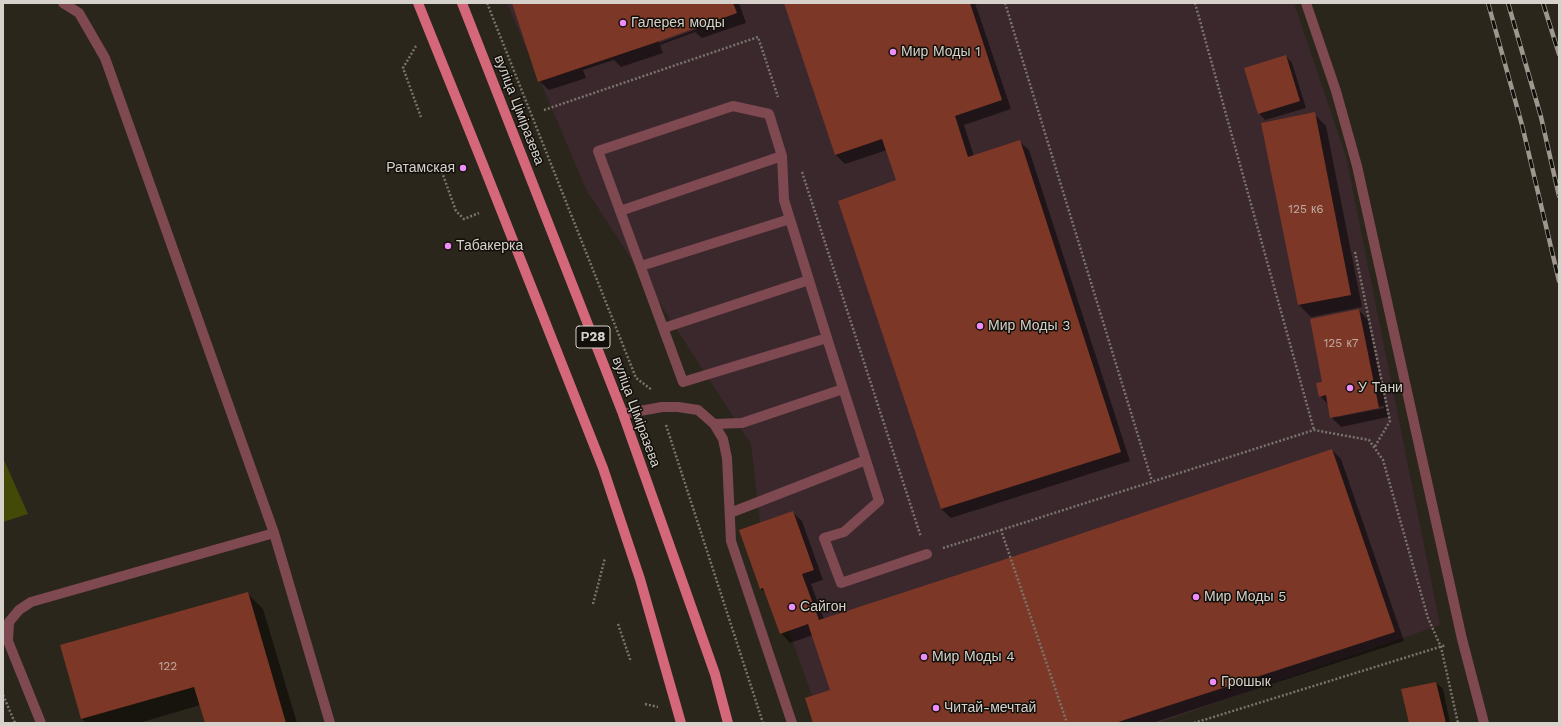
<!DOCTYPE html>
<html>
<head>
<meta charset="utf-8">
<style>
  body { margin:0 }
  #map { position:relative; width:1562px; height:726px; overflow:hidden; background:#2b261b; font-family:"Work Sans",sans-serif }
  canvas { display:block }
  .frame { position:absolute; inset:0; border:4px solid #d6d2cb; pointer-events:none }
</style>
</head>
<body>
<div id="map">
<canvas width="1562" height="726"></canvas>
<div class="frame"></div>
</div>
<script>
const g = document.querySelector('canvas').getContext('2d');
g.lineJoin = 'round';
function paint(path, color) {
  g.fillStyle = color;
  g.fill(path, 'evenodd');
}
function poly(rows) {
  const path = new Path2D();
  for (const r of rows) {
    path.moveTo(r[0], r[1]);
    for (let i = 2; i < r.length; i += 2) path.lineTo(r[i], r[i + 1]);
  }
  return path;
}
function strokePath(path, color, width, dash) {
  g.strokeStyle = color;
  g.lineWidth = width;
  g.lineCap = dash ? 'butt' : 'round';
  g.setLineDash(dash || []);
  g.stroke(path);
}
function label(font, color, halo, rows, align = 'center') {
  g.font = font + ' "Work Sans",sans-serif';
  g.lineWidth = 3;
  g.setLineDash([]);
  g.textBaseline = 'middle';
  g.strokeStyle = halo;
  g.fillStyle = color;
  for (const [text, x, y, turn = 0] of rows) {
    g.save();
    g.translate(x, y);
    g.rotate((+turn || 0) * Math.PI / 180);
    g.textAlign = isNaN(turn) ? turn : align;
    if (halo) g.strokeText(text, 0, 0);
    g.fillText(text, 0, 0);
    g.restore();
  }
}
paint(poly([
  [507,3,1294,3,1346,157,1440,625,1158,723,822,723,765,565,751,444,586,189]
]), '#3b282d');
paint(poly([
  [3,458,28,514,3,522]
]), '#434907');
paint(poly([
  [513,3,739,3,746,23,702,38,695,32,660,45,663,53,621,67,614,60,583,70,586,78,549,90,539,81],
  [696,27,697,29,659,43,659,40],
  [785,3,975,3,1011,109,964,125,974,156,1019,141,1029,150,1130,461,951,518,941,509,898,181,887,150,845,164,835,154],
  [1286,56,1292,63,1306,108,1265,120,1259,113],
  [1314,114,1326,126,1362,307,1311,317,1299,305,1262,124],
  [1359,310,1368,320,1388,417,1341,427,1331,417,1329,405,1320,396],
  [1384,406,1384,408,1337,417,1337,415],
  [1332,450,1341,459,1404,641,1152,723,814,723,831,690,813,635,790,643,781,633,767,594,761,589,792,512,802,521,823,580,811,584,824,619,998,563],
  [248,594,263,609,297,723,206,723,200,705,139,723,86,723,82,719,61,646],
  [1436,683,1443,689,1450,723,1410,723]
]), '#0007');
paint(poly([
  [512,3,733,3,737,13,654,43,538,82],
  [784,3,970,3,1002,100,955,116,968,157,1020,140,1121,452,941,509,838,201,896,180,882,139,835,155],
  [1286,55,1300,101,1258,114,1244,68],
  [1315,112,1351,295,1298,305,1261,123],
  [1359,309,1379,408,1330,418,1326,395,1319,397,1316,383,1322,382,1310,319],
  [1332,449,1395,632,1115,723,813,723,805,698,830,690,808,624,780,634,763,588,760,589,739,530,793,511,814,570,802,574,819,620,997,562],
  [248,592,286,723,205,723,194,687,81,719,60,645],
  [1436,682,1446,723,1409,723,1401,689]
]), '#7d3726');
strokePath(poly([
  [487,3,636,378,652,390],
  [1005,3,1152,481],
  [1195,3,1314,430],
  [416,46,403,68,421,117],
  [544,110,758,37,778,97],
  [439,164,456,211,464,219,479,213],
  [802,172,921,537],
  [1355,252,1390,421,1374,448],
  [666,425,763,723],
  [1001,530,1314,430,1369,440,1383,460,1428,618,1441,647,1458,723],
  [943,548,1001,530,1067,723],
  [593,604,605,558],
  [618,624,631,662],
  [3,695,15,723],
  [645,704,658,707],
  [1194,723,1446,645]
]), '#79756c', 2.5, [2, 2]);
strokePath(poly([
  [63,3,79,13,105,58,274,533,330,723],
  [1306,3,1336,91,1357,166,1462,639,1484,723],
  [733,106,769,114,782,156,784,200,827,338,683,382,598,151,733,106],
  [620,211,782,156],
  [641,266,790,219],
  [664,328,809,280],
  [827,338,879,501,844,532,824,538,841,583,927,554],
  [623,414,662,407,678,407,698,410,714,424,723,439,727,458,731,541,792,723],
  [714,424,742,423,843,389],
  [730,513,866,460],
  [41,723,8,641,9,622,19,610,31,602,274,533]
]), '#7e4951', 10);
strokePath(poly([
  [418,3,482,162,603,468,640,579,681,723],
  [462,3,623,414,715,674,728,723]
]), '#d4687a', 10);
const rail = poly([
  [1488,3,1522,125,1559,281],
  [1508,3,1541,117,1559,196],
  [1543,3,1559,54]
]);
strokePath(rail, '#9c9890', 4.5);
strokePath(rail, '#120f0b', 3, [9]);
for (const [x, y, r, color] of [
  [623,23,4,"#ee8cf8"],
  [893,52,4,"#ee8cf8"],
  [463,168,4,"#ee8cf8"],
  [448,246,4,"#ee8cf8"],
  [980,326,4,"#ee8cf8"],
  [1350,388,4,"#ee8cf8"],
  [1196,597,4,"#ee8cf8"],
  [792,607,4,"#ee8cf8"],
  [924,657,4,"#ee8cf8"],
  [1213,682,4,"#ee8cf8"],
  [936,708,4,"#ee8cf8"]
]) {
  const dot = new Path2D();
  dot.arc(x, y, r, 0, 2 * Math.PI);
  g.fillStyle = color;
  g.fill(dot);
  strokePath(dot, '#120f0b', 1.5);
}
label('12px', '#c0aba2', null, [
  ["125 к6",1306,209],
  ["125 к7",1341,343],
  ["122",168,666]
]);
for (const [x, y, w] of [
  [593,337,34]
]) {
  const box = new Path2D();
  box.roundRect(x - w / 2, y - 11, w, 22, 3);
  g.fillStyle = '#120f0b';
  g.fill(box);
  strokePath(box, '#d6d2cb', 1);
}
label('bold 13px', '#d6d2cb', null, [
  ["Р28",593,337]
]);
label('14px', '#d6d2cb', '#120f0b', [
  ["Галерея моды",631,23],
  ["Мир Моды 1",901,52],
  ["Ратамская",455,168,"right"],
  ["Табакерка",456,246],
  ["Мир Моды 3",988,326],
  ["У Тани",1358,388],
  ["Мир Моды 5",1204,597],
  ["Сайгон",800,607],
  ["Мир Моды 4",932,657],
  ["Грошык",1221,682],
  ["Читай-мечтай",944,708]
], 'left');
label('14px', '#d6d2cb', '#120f0b', [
  ["вуліца Ціміразева",519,110,69],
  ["вуліца Ціміразева",636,412,70]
]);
</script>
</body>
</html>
